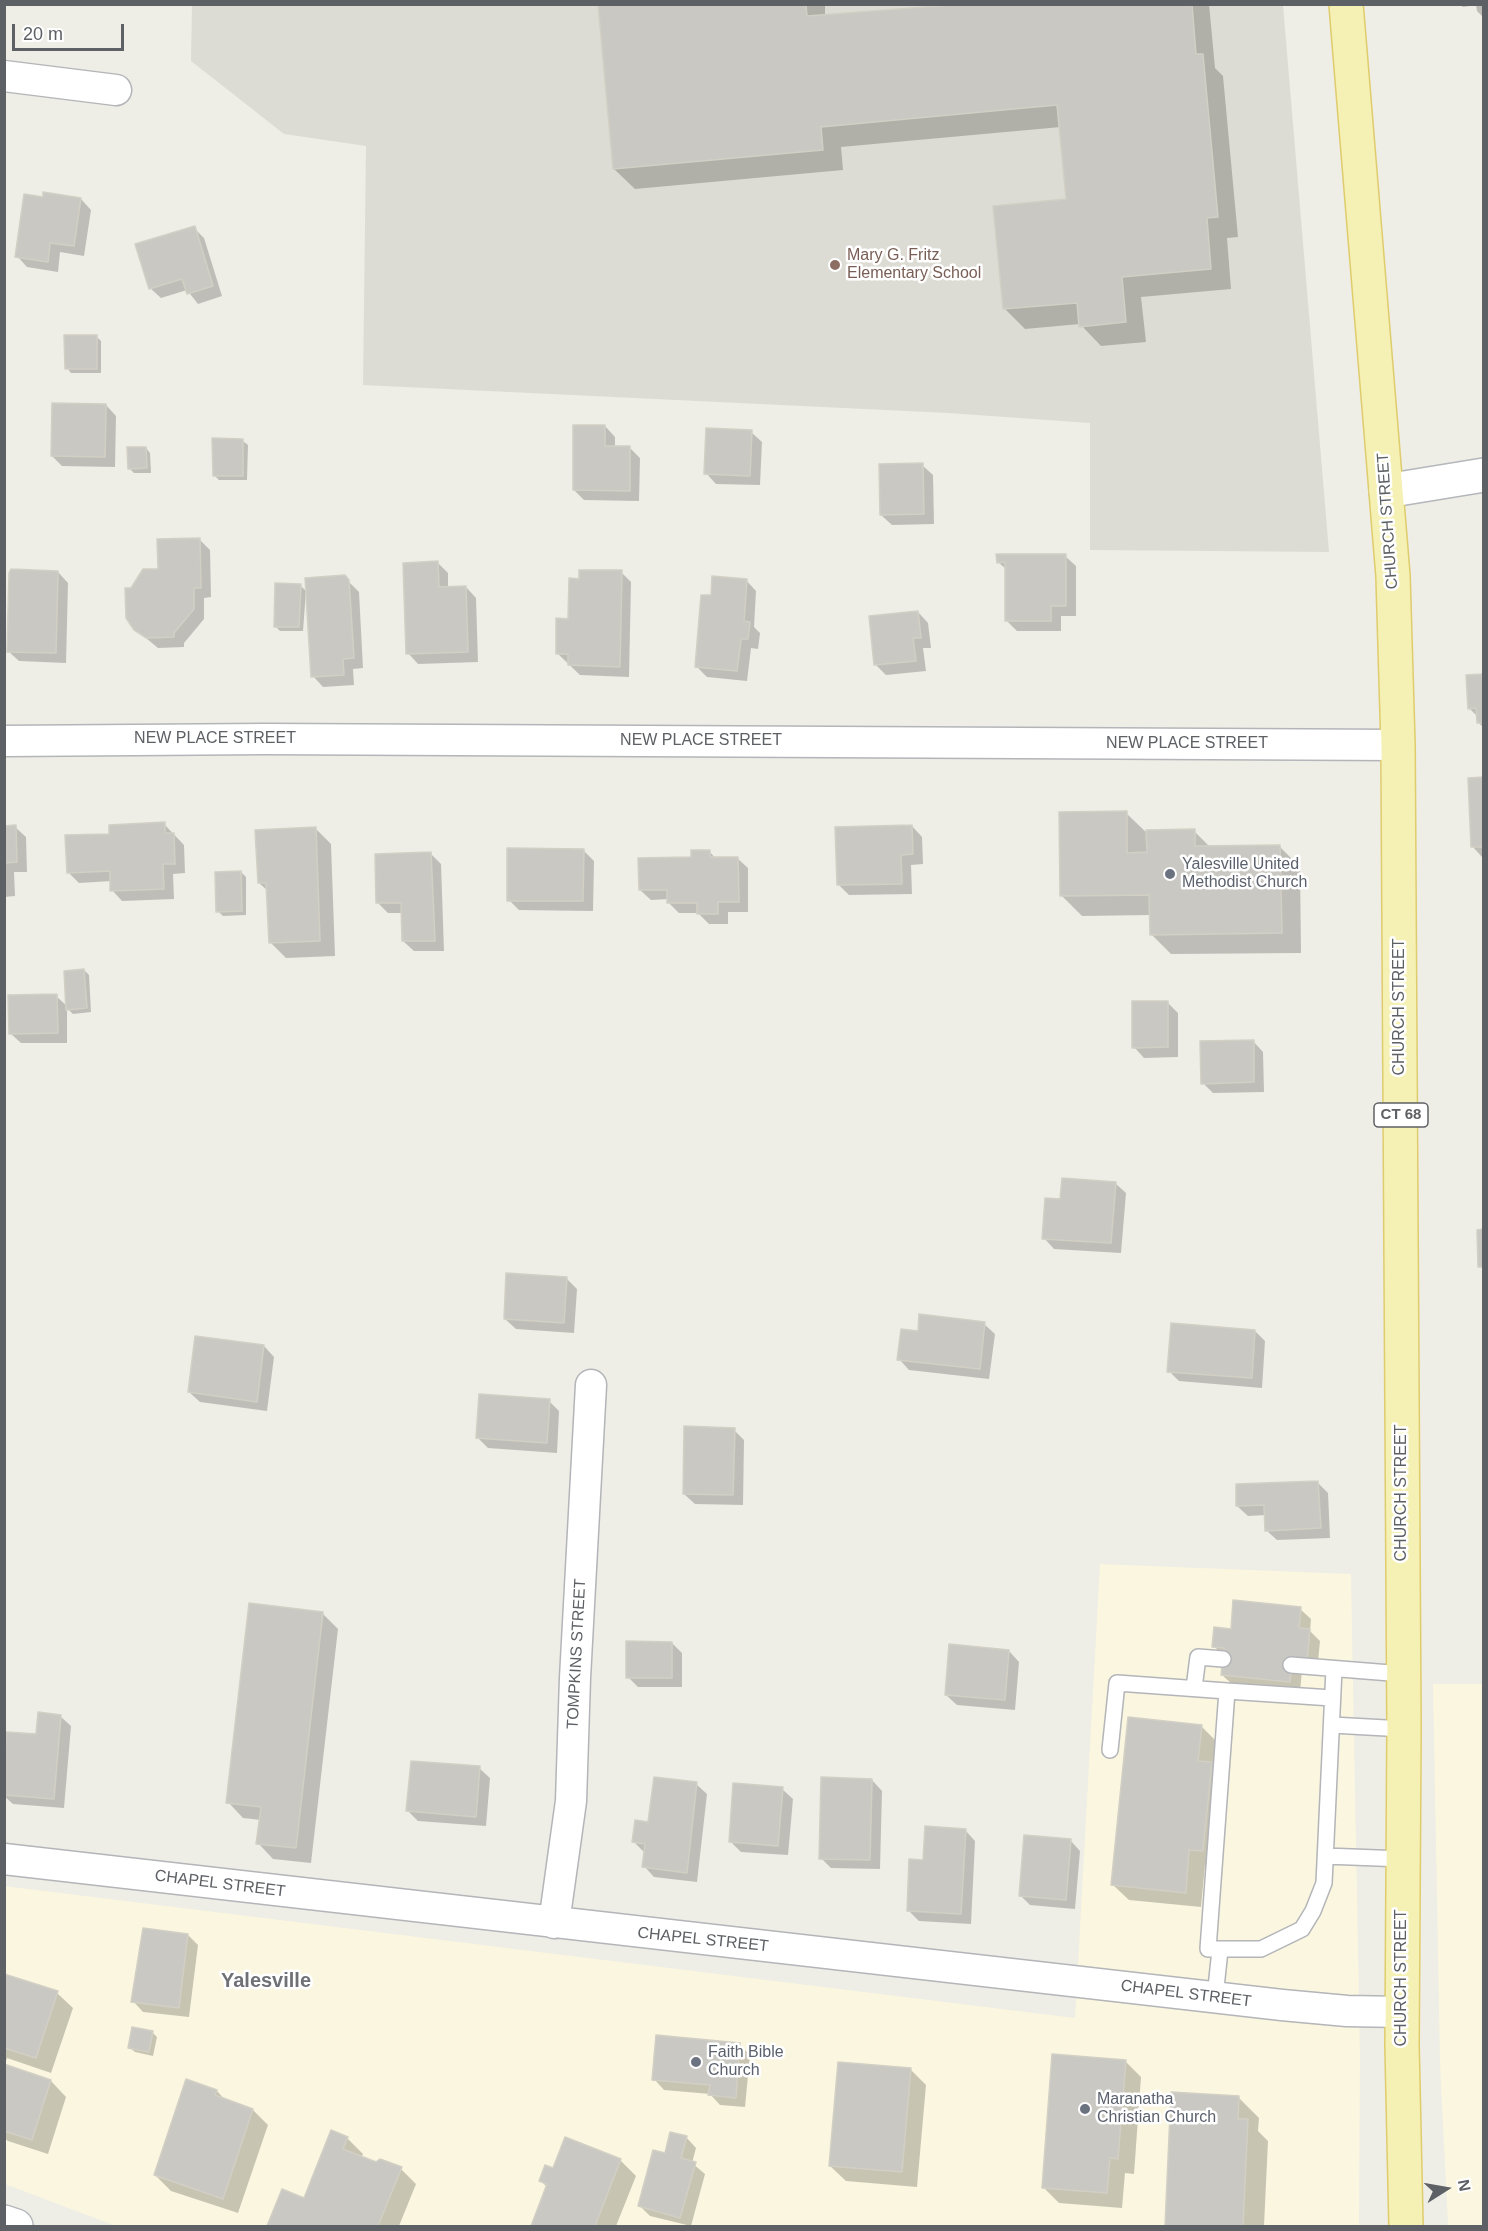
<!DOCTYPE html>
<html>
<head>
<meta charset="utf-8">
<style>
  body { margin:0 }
  #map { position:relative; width:1488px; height:2231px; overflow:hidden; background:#eeede6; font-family:Arial,sans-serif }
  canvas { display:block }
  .frame { position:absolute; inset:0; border:6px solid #5d6064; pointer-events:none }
  .north { position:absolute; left:1416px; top:2159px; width:60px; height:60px; -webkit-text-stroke:4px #fff; paint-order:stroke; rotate:79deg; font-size:16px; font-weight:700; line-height:24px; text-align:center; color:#5d6064 }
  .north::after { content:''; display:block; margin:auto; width:21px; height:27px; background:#5d6064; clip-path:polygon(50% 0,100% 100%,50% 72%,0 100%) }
  .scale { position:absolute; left:12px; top:24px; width:112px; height:27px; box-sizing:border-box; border:3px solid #5d6064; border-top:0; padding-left:8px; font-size:18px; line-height:21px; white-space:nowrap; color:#5d6064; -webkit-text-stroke:4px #fff; paint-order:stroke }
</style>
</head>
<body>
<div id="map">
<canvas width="1488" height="2231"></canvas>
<div class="frame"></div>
<div class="north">N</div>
<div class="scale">20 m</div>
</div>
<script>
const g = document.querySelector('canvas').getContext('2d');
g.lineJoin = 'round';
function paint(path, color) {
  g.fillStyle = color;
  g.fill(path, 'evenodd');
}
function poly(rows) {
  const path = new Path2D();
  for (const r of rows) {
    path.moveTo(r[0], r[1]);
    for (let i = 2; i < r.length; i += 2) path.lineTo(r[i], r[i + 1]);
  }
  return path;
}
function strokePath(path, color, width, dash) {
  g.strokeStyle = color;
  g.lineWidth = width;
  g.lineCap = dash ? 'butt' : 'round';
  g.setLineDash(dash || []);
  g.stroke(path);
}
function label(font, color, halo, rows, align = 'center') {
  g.font = font + ' Arial,sans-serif';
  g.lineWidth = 5;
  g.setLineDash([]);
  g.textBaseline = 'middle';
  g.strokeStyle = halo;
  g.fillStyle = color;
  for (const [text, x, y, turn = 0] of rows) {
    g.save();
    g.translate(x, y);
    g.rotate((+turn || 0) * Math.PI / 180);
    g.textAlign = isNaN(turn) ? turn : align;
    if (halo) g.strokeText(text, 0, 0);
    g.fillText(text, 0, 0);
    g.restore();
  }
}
paint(poly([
  [1100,1564,1351,1574,1360,2056,1359,2226,116,2226,5,2184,4,1886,1075,2018],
  [1433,1684,1483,1684,1483,2226,1448,2226,1440,2064]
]), '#faf6df');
paint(poly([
  [192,5,1283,5,1329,552,1090,550,1090,423,948,413,363,385,366,146,284,134,191,61]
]), '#dddcd4');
paint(poly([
  [599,4,825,4,825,16,977,4,1209,4,1215,68,1223,76,1238,237,1227,238,1231,289,1141,297,1146,342,1101,346,1080,324,1025,329,1005,309,1068,201,1061,127,841,147,843,170,635,189,614,169],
  [1460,4,1484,4,1484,18,1477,11,1476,5,1463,7],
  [81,199,91,210,84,256,60,252,58,272,27,267,17,256],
  [194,228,204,238,222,296,198,304,187,290,161,298,150,288],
  [96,336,101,341,101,373,71,373,67,368],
  [106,405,116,416,115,467,62,466,52,456],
  [605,426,615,437,615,448,630,448,640,458,639,501,584,500,574,490],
  [751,432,762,442,760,485,716,484,706,473],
  [243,441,248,445,247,480,219,480,214,475],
  [146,448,150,453,151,473,134,473,129,468],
  [922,465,933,475,934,524,892,525,881,515],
  [200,540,210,550,211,597,204,598,204,619,184,643,184,647,158,648,135,629,131,589],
  [1065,556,1076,566,1076,616,1061,616,1061,631,1017,631,1007,621,1007,570,998,562],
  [438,563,448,573,448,588,466,587,476,598,478,662,418,664,408,653],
  [58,572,68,583,66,663,19,661,8,651],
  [621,572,631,582,629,677,580,675,557,653,570,620,580,580],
  [344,577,359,592,363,668,353,669,354,685,323,687,313,676],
  [746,580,756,591,754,627,760,633,758,649,751,648,747,681,707,677,697,667,712,597],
  [300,585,306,591,303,631,280,631,275,626],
  [918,612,928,623,931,648,923,648,926,671,886,675,876,665],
  [1484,676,1484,728,1478,722,1478,717,1469,708],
  [1484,779,1484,857,1482,857,1472,846],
  [1126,813,1148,834,1194,831,1211,848,1280,847,1300,867,1301,953,1171,954,1151,934,1151,915,1082,916,1061,895],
  [164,824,184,845,185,873,173,874,174,899,122,901,112,890,112,881,79,883,68,872],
  [912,826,922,837,923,864,911,865,912,894,849,895,839,885],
  [4,827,15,827,26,837,27,872,14,872,15,896,4,897],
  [315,828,331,844,335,956,286,958,270,942,268,891,259,883],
  [583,850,594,861,593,911,519,910,509,900],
  [709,851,716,859,737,858,748,868,748,912,728,912,728,924,709,924,698,913,679,913,669,903,669,899,651,900,640,890,692,859],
  [431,854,441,864,444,951,414,951,403,941,403,913,388,913,378,903],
  [241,872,246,877,246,915,223,916,218,911],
  [84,970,89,975,91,1012,73,1014,67,1008,67,1043,21,1043,10,1033,56,996,68,1007],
  [1168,1003,1178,1013,1178,1057,1144,1058,1134,1047],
  [1253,1041,1263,1052,1264,1092,1213,1093,1203,1083],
  [1115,1183,1126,1193,1121,1253,1054,1249,1044,1238,1062,1201],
  [567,1279,577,1289,574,1333,516,1329,505,1319],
  [984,1324,995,1334,989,1379,909,1370,899,1359,919,1332],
  [1255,1331,1265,1341,1262,1388,1179,1381,1169,1371],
  [264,1346,274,1357,267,1411,200,1402,189,1392],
  [549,1401,559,1411,557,1453,488,1448,478,1438],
  [734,1430,744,1440,743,1505,695,1504,684,1494],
  [1318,1483,1328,1493,1330,1538,1277,1540,1266,1530,1266,1515,1248,1516,1237,1506],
  [1300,1609,1311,1619,1310,1631,1320,1641,1317,1672,1302,1670,1300,1692,1233,1685,1222,1675,1224,1657,1214,1646,1232,1630],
  [322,1613,338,1629,311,1863,273,1859,258,1843,261,1820,243,1818,228,1802],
  [672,1643,682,1653,682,1687,638,1687,628,1677],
  [1009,1651,1019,1662,1015,1710,957,1705,946,1695],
  [60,1716,71,1726,64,1808,13,1804,4,1796,7,1733,37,1735],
  [1201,1726,1217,1742,1218,1866,1205,1865,1201,1907,1129,1900,1113,1885],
  [479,1768,490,1778,486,1826,418,1821,408,1811],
  [872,1780,882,1791,880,1869,831,1868,821,1858],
  [696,1784,707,1794,697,1882,654,1877,644,1866,644,1852,634,1842,649,1824],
  [782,1789,793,1799,788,1855,741,1852,730,1841],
  [965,1830,975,1841,971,1924,919,1921,909,1911,924,1861],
  [1070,1840,1080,1851,1075,1909,1030,1905,1020,1895],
  [188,1935,198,1945,189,2017,143,2012,133,2001],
  [4,1976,57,1993,73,2008,51,2073,7,2058,4,2066],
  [152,2032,157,2037,153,2056,135,2052,130,2048],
  [740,2045,750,2055,745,2107,720,2105,710,2094,664,2090,654,2079],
  [1125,2061,1141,2077,1134,2174,1125,2173,1122,2208,1059,2203,1043,2187],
  [4,2066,51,2081,66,2097,48,2154,8,2141,4,2138],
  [910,2069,926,2085,917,2187,846,2181,830,2166],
  [187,2081,217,2091,226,2101,253,2110,268,2125,238,2213,171,2191,155,2175],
  [1173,2094,1238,2097,1259,2118,1258,2131,1268,2141,1264,2226,1166,2226],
  [686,2137,696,2148,692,2163,705,2174,691,2226,650,2216,640,2206,666,2155],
  [347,2138,363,2154,361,2158,376,2164,401,2169,416,2184,399,2226,269,2226,283,2191,305,2200],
  [620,2160,636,2176,616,2226,532,2226,547,2187,541,2181,554,2170]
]), '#0003');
const building = poly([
  [598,4,806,4,807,16,963,4,1192,4,1196,54,1203,54,1218,217,1207,218,1211,269,1122,277,1126,322,1079,327,1077,303,1003,309,993,206,1066,199,1057,105,821,127,823,150,613,169,598,4],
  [43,192,81,198,74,246,50,243,48,262,15,257,24,194,43,197,43,192],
  [195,226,213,286,187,294,182,279,149,289,135,244,195,226],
  [64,335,97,335,97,369,65,369,64,335],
  [52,403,106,404,105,457,51,456,52,403],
  [573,425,605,425,605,446,630,446,630,491,573,490,573,425],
  [706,428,752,430,750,476,704,474,706,428],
  [212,438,243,439,243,476,213,476,212,438],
  [127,447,146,447,147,468,128,469,127,447],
  [923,463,924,514,880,515,879,464,923,463],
  [200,538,201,588,194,588,194,609,174,633,174,637,146,638,134,630,126,618,125,588,131,588,143,569,158,569,157,539,200,538],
  [996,554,1066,554,1066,606,1051,606,1051,621,1005,621,1005,562,997,563,996,554],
  [438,561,439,587,466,586,468,652,406,654,403,563,438,561],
  [11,569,58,571,56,653,7,652,9,573,11,569],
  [579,570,622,570,620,667,568,665,568,654,556,654,556,618,568,619,569,578,579,579,579,570],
  [345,575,349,580,354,658,343,659,344,675,311,677,305,578,345,575],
  [712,576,747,579,744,621,750,622,748,639,741,639,737,671,695,667,701,595,711,595,712,576],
  [275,583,301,584,299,627,274,627,275,583],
  [918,611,921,638,913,638,916,661,874,665,869,616,918,611],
  [1484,674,1484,723,1477,723,1476,708,1468,709,1466,675,1484,674],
  [1484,777,1484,847,1471,847,1468,778,1484,777],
  [1127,811,1127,853,1147,852,1146,830,1195,829,1195,846,1280,845,1282,933,1150,935,1149,895,1060,896,1059,812,1127,811],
  [165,822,165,833,174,833,175,864,163,864,164,889,110,891,110,871,67,873,65,835,109,834,109,825,165,822],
  [16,825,17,862,4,863,4,826,16,825],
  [912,825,913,854,901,855,902,884,837,885,835,827,912,825],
  [316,827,320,941,269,943,266,883,258,883,255,830,316,827],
  [507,848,584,849,583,901,507,901,507,848],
  [691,850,710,850,710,857,738,857,739,902,718,902,718,914,697,914,697,903,667,903,667,890,639,890,638,858,691,857,691,850],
  [431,852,435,941,402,941,401,903,376,903,375,854,431,852],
  [241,871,242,911,216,912,215,872,241,871],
  [84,969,87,1008,66,1010,64,971,84,969],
  [57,994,58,1033,9,1034,8,995,57,994],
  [1132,1001,1168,1001,1168,1047,1132,1048,1132,1001],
  [1254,1040,1254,1082,1201,1084,1200,1041,1254,1040],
  [1062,1178,1116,1182,1111,1243,1042,1239,1045,1198,1060,1199,1062,1178],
  [1484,1229,1484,1267,1478,1267,1477,1230,1484,1229],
  [506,1273,567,1277,564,1323,504,1319,506,1273],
  [919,1314,985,1322,980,1369,897,1360,901,1329,918,1331,919,1314],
  [1171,1323,1255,1330,1252,1378,1167,1372,1171,1323],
  [195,1336,264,1345,257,1402,188,1392,195,1336],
  [479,1394,550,1399,547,1443,476,1438,479,1394],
  [684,1426,735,1428,733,1495,683,1494,684,1426],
  [1318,1481,1321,1528,1265,1531,1264,1505,1236,1506,1236,1484,1318,1481],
  [1233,1600,1301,1607,1299,1628,1310,1629,1307,1662,1292,1661,1290,1682,1221,1675,1224,1648,1212,1647,1214,1627,1231,1629,1233,1600],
  [249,1603,323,1612,296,1848,256,1844,261,1807,226,1803,249,1603],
  [626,1641,672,1642,672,1678,626,1678,626,1641],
  [949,1644,1009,1650,1005,1700,945,1695,949,1644],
  [38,1712,61,1715,54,1799,4,1795,6,1732,36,1734,38,1712],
  [1128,1717,1202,1725,1198,1761,1212,1762,1203,1851,1189,1850,1186,1893,1111,1885,1128,1717],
  [411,1761,480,1766,476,1817,406,1811,411,1761],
  [654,1777,697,1782,687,1873,642,1867,645,1844,632,1842,635,1820,648,1822,654,1777],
  [821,1777,872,1779,870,1860,819,1859,821,1777],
  [733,1783,783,1787,778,1846,729,1842,733,1783],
  [925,1826,966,1829,961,1914,907,1911,909,1859,923,1860,925,1826],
  [1024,1835,1071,1839,1066,1900,1019,1896,1024,1835],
  [143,1928,188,1934,179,2008,131,2002,143,1928],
  [4,1974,58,1991,36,2058,4,2048,4,1974],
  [132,2027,153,2031,149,2052,128,2048,132,2027],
  [656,2035,740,2043,736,2098,708,2095,710,2085,652,2080,656,2035],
  [1052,2054,1126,2060,1118,2159,1110,2158,1107,2193,1042,2188,1052,2054],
  [838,2062,911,2068,902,2172,829,2166,838,2062],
  [4,2064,51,2080,32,2140,4,2131,4,2064],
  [186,2079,217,2090,215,2095,253,2109,223,2199,154,2175,186,2079],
  [1171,2092,1239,2096,1238,2119,1248,2119,1243,2226,1165,2226,1171,2092],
  [331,2130,348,2137,343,2149,376,2162,380,2159,402,2167,378,2226,267,2226,282,2189,304,2198,331,2130],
  [670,2132,687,2136,681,2158,696,2162,680,2218,638,2206,653,2150,665,2153,670,2132],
  [565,2137,621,2159,595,2226,531,2226,547,2184,539,2181,545,2165,553,2168,565,2137]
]);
paint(building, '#c9c8c2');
strokePath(building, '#d2cfc5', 1.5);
const lane = poly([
  [1291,1665,1403,1674],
  [1194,1688,1198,1657,1223,1659],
  [1332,1698,1227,1691,1208,1949,1261,1949,1302,1929,1313,1911,1324,1883,1334,1669],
  [1332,1725,1404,1729],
  [1110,1750,1117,1683,1227,1691],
  [1326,1856,1403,1859],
  [1215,1997,1220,1950]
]);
const street = poly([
  [4,76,116,90],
  [4,741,265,739,1398,745],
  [4,1859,1282,2005,1347,2011,1402,2012],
  [554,1923,571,1801,575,1678,591,1385]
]);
const secondary = poly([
  [1386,491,1484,475],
  [4,2222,16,2226]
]);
const primary = poly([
  [1346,4,1393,576,1398,745,1404,1729,1402,2046,1406,2226]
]);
strokePath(lane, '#b3b5b9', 18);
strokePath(street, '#b3b5b9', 33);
strokePath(secondary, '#b4b7bb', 36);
strokePath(primary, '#dfcc6d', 36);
strokePath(lane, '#fff', 15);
strokePath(street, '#fff', 30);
strokePath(secondary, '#fff', 33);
strokePath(primary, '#f5f1b4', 33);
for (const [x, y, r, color] of [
  [835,265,6,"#8d6e63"],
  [1170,874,6,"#6b7280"],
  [696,2062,6,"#6b7280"],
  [1085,2109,6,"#6b7280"]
]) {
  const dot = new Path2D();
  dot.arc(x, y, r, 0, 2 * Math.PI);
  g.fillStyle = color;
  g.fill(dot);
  strokePath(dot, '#fff', 2);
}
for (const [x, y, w] of [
  [1401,1115,54]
]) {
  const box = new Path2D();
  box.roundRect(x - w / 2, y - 12, w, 24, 4.5);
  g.fillStyle = '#fff';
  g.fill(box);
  strokePath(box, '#5d6064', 1.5);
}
label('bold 15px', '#5d6064', null, [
  ["CT 68",1401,1115]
]);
label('16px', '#785e54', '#fff', [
  ["Mary G. Fritz",847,256],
  ["Elementary School",847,274]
], 'left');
label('16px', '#5d6064', '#fff', [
  ["CHURCH STREET",1388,521,-94],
  ["NEW PLACE STREET",215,739],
  ["NEW PLACE STREET",701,741],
  ["NEW PLACE STREET",1187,744],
  ["CHURCH STREET",1400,1007,-90],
  ["CHURCH STREET",1402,1493,-90],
  ["TOMPKINS STREET",577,1654,-87],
  ["CHAPEL STREET",220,1884,7],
  ["CHAPEL STREET",703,1940,6],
  ["CHURCH STREET",1402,1978,-90],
  ["CHAPEL STREET",1186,1994,7]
]);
label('16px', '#5b616d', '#fff', [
  ["Yalesville United",1182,865],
  ["Methodist Church",1182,883],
  ["Faith Bible",708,2053],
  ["Church",708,2071],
  ["Maranatha",1097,2100],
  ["Christian Church",1097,2118]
], 'left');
label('bold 20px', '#6f7176', '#fff', [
  ["Yalesville",266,1981]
]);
</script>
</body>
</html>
